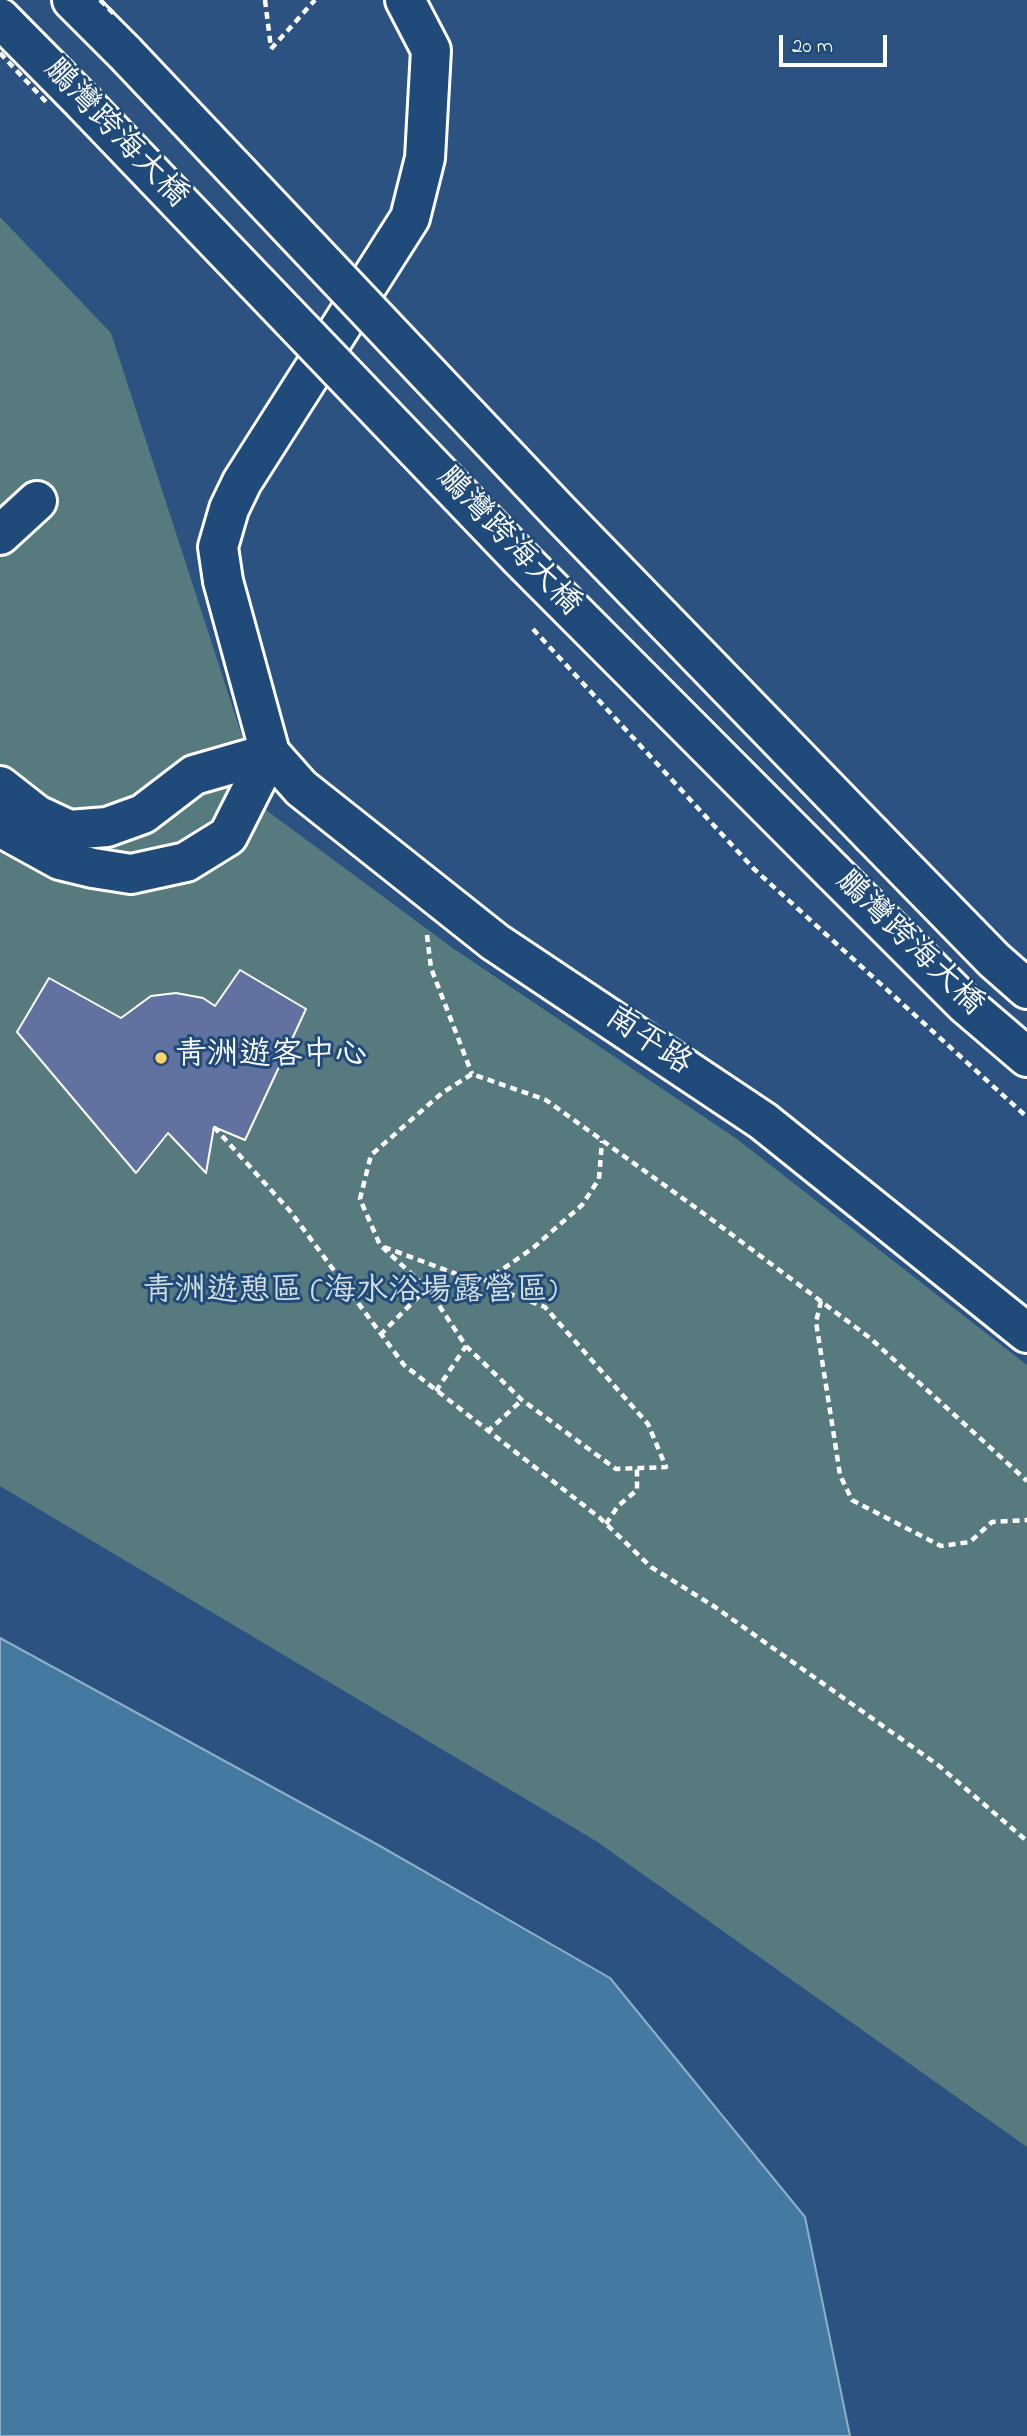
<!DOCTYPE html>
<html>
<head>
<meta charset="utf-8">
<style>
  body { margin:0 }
  #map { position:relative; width:1027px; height:2436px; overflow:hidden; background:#2c5282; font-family:"Indie Flower",sans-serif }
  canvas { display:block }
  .scale { position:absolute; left:779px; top:35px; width:108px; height:32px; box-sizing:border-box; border:4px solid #fff; border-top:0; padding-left:9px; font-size:21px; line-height:24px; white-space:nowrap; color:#fff; -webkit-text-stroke:5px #1f4a7a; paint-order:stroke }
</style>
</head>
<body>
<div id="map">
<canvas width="1027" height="2436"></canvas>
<div class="scale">20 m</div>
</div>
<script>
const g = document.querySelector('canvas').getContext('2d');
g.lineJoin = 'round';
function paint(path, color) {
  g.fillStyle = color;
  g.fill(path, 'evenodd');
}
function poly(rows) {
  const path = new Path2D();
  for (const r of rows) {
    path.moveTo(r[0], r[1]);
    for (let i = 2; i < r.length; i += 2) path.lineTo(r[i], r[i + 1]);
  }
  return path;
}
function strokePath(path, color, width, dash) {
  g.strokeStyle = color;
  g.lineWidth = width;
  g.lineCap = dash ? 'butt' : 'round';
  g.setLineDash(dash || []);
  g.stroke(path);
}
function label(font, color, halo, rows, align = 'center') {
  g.font = font + ' "Indie Flower","LXGW WenKai TC",sans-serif';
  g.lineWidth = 6;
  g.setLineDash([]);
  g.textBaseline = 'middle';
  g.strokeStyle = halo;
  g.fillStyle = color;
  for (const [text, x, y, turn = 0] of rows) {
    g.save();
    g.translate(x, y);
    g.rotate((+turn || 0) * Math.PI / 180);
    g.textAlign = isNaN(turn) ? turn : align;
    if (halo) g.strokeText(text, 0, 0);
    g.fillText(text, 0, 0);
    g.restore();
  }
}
paint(poly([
  [0,217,111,333,266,810,454,949,737,1139,1027,1365,1027,2147,596,1841,0,1486]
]), '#577a7f');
const water = poly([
  [0,1638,380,1846,610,1978,805,2217,850,2436,0,2436,0,1638]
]);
paint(water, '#4479a2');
strokePath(water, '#8fafc7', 2);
const building = poly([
  [240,970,306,1009,245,1140,214,1127,206,1173,168,1133,136,1173,17,1032,49,978,121,1018,151,996,176,993,203,998,215,1006,240,970]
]);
paint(building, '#6272a0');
strokePath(building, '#fff', 2);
const minor = poly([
  [72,0,125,53],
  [0,18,83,102],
  [0,535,37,501],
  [270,753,301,788,495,942,763,1121,1027,1333],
  [0,786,37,815,69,830,107,827,143,814,194,775,270,753],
  [0,827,60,860,93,868,131,874,186,862,228,836,270,753,223,581,218,547,229,509,242,482,410,218,425,158,431,50,405,0],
  [873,836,994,960,1027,989],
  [833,872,965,1004,1027,1057]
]);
strokePath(minor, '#fff', 44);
strokePath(poly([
  [265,0,271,48],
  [271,49,315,0],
  [797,908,1027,1117],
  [427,935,431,968,472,1074],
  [214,1127,290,1211,404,1365,600,1518,651,1567,715,1607,938,1765,1027,1841],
  [384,1247,545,1307,648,1424,666,1467,616,1469,522,1400,466,1346,428,1289],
  [484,1282,533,1248,582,1205,599,1179,602,1141],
  [821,1301,816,1322,834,1436,840,1475,852,1500,941,1546,970,1542,992,1522,1027,1520],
  [380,1335,427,1288,380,1245,360,1199,371,1155,442,1093,472,1074,546,1100,703,1213,870,1338,1027,1481],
  [436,1391,466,1346],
  [487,1432,522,1400],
  [606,1524,618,1506,637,1490,637,1468]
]), '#fff', 4.5, [7, 5]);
strokePath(minor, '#1f4a7a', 38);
const minorBridge = poly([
  [125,53,559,512,873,836],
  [83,102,520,558,833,872]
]);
strokePath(minorBridge, '#fff', 44, []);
strokePath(poly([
  [100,0,117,17],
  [0,53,47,103],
  [533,629,754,869,797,908]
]), '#fff', 4.5, [7, 5]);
strokePath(minorBridge, '#1f4a7a', 38);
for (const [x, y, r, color] of [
  [161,1058,7,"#ffd166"]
]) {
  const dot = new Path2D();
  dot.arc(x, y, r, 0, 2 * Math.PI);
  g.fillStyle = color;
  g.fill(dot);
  strokePath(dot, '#1f4a7a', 2.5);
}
label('32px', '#fff', '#1f4a7a', [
  ["鵬灣跨海大橋",114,135,46],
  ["鵬灣跨海大橋",507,543,46],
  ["鵬灣跨海大橋",908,945,44],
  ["南平路",647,1043,34]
]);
label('32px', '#fff', '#1f4a7a', [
  ["青洲遊客中心",175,1058]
], 'left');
label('32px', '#d5dedf', '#1f4a7a', [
  ["青洲遊憩區 (海水浴場露營區)",350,1294]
]);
</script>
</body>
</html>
